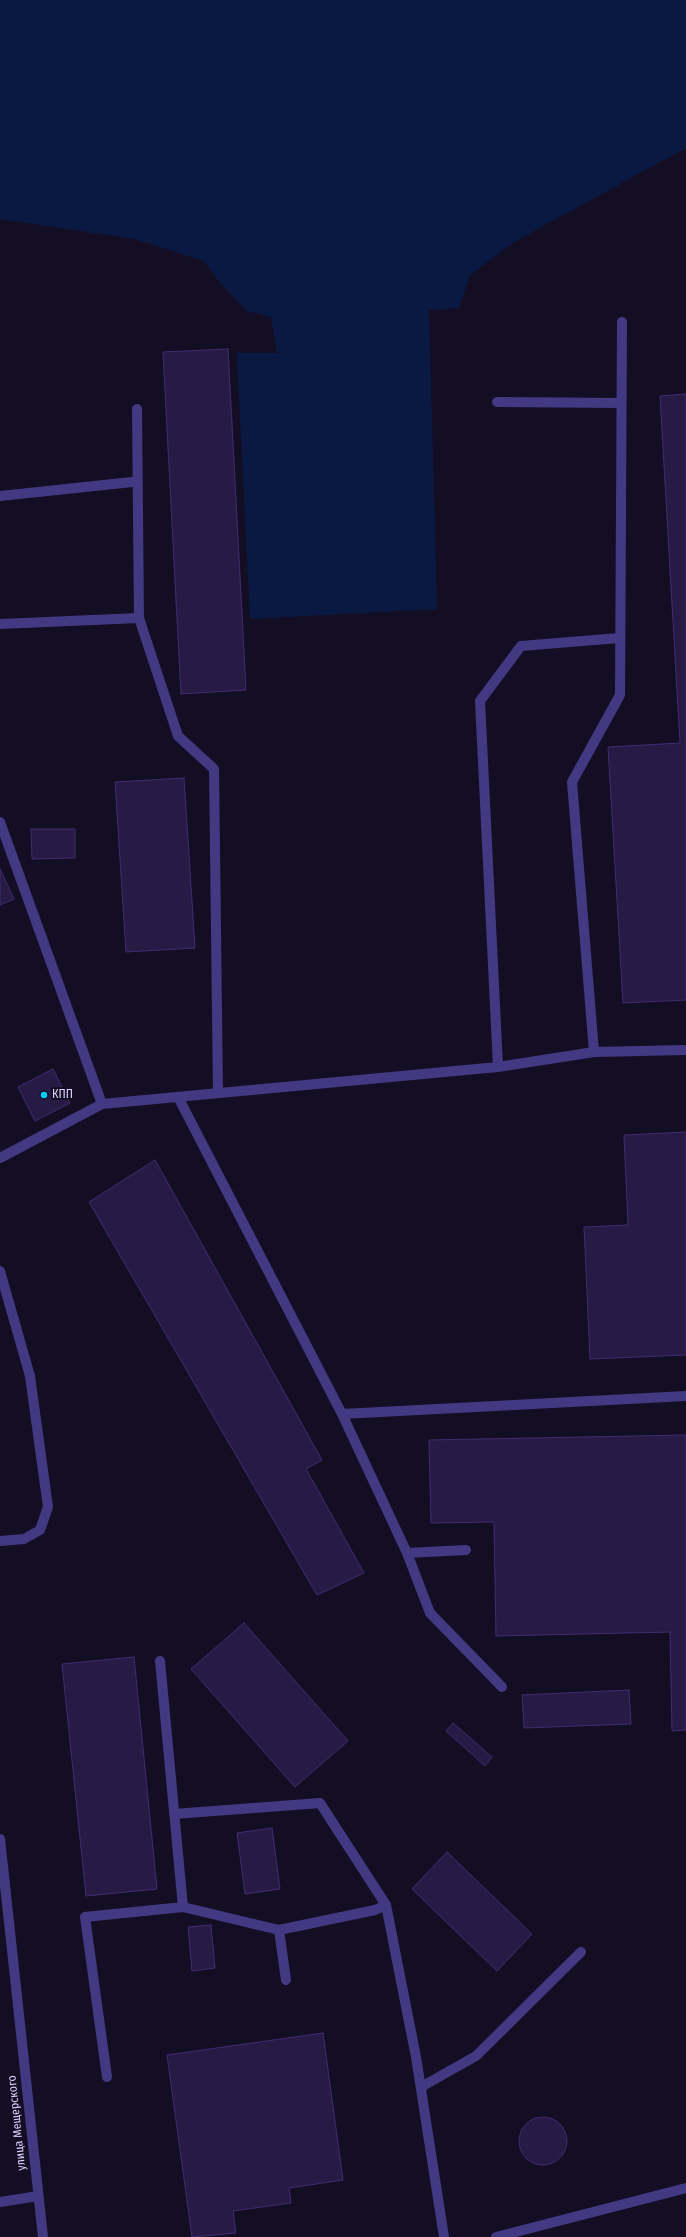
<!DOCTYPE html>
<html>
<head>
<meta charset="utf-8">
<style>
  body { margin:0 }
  canvas { display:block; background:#140e24 }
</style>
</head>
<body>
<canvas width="686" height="2237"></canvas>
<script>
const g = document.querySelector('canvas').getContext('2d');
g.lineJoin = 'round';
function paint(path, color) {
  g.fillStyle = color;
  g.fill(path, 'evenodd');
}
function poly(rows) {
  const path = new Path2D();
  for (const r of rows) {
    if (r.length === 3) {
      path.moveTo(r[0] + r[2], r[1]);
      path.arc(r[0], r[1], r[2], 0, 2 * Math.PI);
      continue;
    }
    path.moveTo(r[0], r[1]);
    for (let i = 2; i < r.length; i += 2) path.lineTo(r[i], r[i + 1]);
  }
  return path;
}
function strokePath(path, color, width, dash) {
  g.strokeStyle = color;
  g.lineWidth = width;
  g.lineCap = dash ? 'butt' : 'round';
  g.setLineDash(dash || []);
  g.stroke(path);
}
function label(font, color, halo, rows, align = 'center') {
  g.font = font + ' "Fira Sans Condensed",sans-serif';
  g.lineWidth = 4;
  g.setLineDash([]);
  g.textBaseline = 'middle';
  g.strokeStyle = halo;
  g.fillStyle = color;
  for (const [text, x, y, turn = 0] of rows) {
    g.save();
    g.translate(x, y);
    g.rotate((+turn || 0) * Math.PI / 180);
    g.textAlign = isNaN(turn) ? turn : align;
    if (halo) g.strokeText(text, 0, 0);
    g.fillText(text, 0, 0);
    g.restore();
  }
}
paint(poly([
  [0,0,686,0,686,148,516,241,470,275,459,308,429,310,437,609,250,619,237,353,277,353,271,317,247,311,221,284,204,261,135,239,0,219]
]), '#0a1942');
const building = poly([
  [228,349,246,690,181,694,163,352,228,349],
  [686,394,686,1000,623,1003,608,747,680,743,660,396,686,394],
  [184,778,195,948,126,952,115,782,184,778],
  [31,829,75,829,75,858,32,859,31,829],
  [0,869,14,899,0,905,0,869],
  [53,1069,70,1103,35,1121,18,1087,53,1069],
  [686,1132,686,1355,590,1359,584,1227,628,1225,624,1135,686,1132],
  [155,1160,322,1460,306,1469,364,1573,317,1595,89,1202,155,1160],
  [686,1435,686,1730,672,1731,670,1632,496,1636,494,1522,431,1523,429,1440,686,1435],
  [244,1623,348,1741,295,1787,191,1669,244,1623],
  [134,1657,157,1889,86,1896,62,1664,134,1657],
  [629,1690,631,1724,524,1728,522,1695,629,1690],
  [453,1723,492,1757,485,1766,446,1731,453,1723],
  [272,1828,280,1889,245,1894,237,1833,272,1828],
  [447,1852,532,1934,497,1971,412,1889,447,1852],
  [211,1925,215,1968,192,1971,188,1927,211,1925],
  [323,2033,343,2180,289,2188,291,2203,233,2211,236,2233,192,2237,167,2055,323,2033],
  [543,2141,24]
]);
paint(building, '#271a45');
strokePath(building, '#402c71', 1);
strokePath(poly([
  [497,402,621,403],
  [137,409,139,618,178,736,214,769,218,1093],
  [0,496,132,482],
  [0,624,139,618],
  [0,822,102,1104],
  [594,1052,572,782,620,695,622,322],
  [498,1067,480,701,521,646,619,638],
  [178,1097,342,1414,407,1553,430,1613,502,1687],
  [0,1158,102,1104,498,1067,594,1052,686,1050],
  [0,1271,30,1376,48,1507,40,1530,24,1539,0,1541],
  [342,1414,686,1396],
  [407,1553,466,1550],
  [160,1661,183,1907],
  [174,1814,320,1803,386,1905,375,1910,279,1930,286,1980],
  [386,1905,416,2057,444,2237],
  [107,2077,85,1917,183,1907,279,1930],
  [421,2087,476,2056,581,1952],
  [0,2202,38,2196],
  [496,2237,686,2188]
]), '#433983', 10);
strokePath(poly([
  [0,1839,43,2237]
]), '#433983', 10);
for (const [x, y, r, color] of [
  [44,1095,4,"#00cdfc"]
]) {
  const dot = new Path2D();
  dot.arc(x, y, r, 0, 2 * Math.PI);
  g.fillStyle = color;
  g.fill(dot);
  strokePath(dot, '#140e24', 1.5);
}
label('12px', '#dbd2ff', '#140e24', [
  ["КПП",52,1095]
], 'left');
label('12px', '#dbd2ff', '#140e24', [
  ["улица Мещерского",17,2123,-96]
]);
</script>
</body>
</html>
